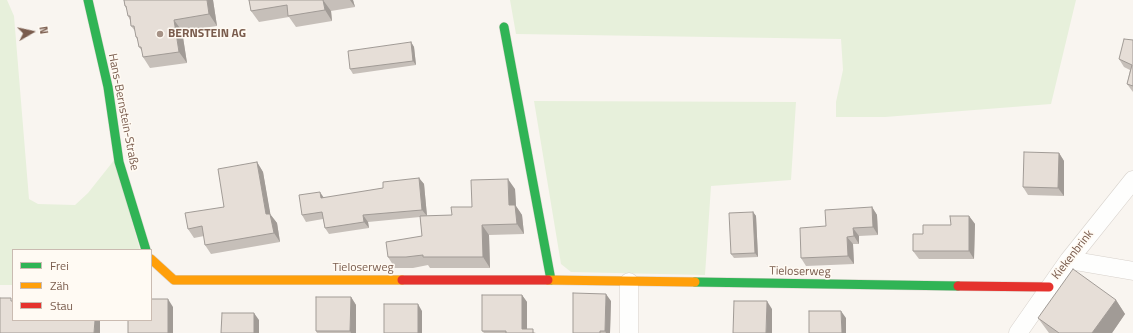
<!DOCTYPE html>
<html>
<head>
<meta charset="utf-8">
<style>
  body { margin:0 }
  #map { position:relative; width:1133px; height:333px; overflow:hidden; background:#f9f5f0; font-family:"Titillium Web",sans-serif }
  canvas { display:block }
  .legend { position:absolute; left:12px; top:249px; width:140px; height:72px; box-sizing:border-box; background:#fffaf3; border:1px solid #cabbb1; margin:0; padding:5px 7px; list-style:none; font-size:12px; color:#7a5c4d }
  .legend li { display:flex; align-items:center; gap:8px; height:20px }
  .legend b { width:20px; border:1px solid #cabbb1 }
  .north { position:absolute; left:12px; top:12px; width:40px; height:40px; -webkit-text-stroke:3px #fffaf3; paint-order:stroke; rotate:81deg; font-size:11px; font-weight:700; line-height:16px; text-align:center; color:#7a5c4d }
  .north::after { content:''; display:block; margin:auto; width:14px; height:18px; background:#7a5c4d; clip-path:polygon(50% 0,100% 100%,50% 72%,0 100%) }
</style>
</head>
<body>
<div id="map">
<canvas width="1133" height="333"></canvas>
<ul class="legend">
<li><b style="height:5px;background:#30b455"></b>Frei</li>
<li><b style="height:5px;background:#ff9f0a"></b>Zäh</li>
<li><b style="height:5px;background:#e5322d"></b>Stau</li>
</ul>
<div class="north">N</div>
</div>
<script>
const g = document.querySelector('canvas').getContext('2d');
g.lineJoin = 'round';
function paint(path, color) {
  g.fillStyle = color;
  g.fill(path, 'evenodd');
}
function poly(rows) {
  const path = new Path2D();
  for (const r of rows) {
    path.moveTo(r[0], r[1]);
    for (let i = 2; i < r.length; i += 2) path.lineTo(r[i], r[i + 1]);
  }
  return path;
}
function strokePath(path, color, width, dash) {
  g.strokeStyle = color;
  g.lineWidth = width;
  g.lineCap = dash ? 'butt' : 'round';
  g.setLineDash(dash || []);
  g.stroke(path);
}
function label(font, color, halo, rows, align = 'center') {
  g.font = font + ' "Titillium Web",sans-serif';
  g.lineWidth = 3;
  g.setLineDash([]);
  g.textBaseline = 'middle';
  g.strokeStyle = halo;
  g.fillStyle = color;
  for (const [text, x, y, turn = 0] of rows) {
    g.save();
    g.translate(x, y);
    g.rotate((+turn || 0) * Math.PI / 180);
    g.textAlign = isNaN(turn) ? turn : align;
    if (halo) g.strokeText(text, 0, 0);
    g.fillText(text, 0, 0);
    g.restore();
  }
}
paint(poly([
  [0,0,7,0,14,16,29,199,38,204,75,205,88,193,115,159,140,250,13,250,13,285,0,285],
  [510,0,1076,0,1051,104,885,117,836,117,836,102,843,70,841,39,516,34],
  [534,101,796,102,791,180,711,186,705,275,571,272,561,264]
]), '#e7f0db');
const street = poly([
  [1069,260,1133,271],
  [629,282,629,333],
  [1018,333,1069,260,1133,180]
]);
const fast = poly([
  [88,0,108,87,119,162,146,250],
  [504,27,551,280],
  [695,282,958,286]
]);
const slow = poly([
  [151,259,174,280,402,280],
  [548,280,695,282]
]);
const jam = poly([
  [402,280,548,280],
  [958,286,1049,287]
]);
strokePath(street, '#d7d1cb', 19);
strokePath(fast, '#d9d2cb', 10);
strokePath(slow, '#d9d2cb', 10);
strokePath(jam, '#d9d2cb', 10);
strokePath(street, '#fefefd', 18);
strokePath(fast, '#30b455', 9);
strokePath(slow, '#ff9f0a', 9);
strokePath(jam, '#e5322d', 9);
paint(poly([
  [124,0,213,0,217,26,182,31,187,63,150,68,143,57,142,51,139,47,138,41,136,37,135,31,131,26,130,20,128,16,127,10,125,6],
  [249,0,353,0,355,7,331,11,332,21,296,27,289,17,259,22,251,11],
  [1133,40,1133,92,1127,84,1130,70,1124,67,1119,59],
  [411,42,414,47,416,65,353,74,350,69],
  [1059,153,1064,161,1064,196,1028,195,1023,187],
  [257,162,263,172,270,214,277,223,280,242,211,254,205,245,204,236,194,238,188,229,224,207],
  [419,178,424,184,427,216,452,215,515,189,516,206,522,215,524,234,489,235,490,268,430,268,428,265,413,268,395,268,388,257,422,236,420,217,368,222,369,228,329,234,325,228,323,219,306,222,302,215,324,198,383,188],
  [872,207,877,215,878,235,859,236,859,244,853,244,854,264,806,266,801,258,826,226],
  [753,212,756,216,758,257,734,258,731,254],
  [969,216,975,224,974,259,919,259,913,251,923,234,951,225],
  [522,295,527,302,527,329,536,333,484,333,482,331],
  [351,297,356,305,356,333,317,333,316,331],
  [1116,300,1125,314,1112,333,1049,333,1038,318],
  [611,301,610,333,573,333]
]), '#c6bfb9');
paint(poly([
  [207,0,213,0,217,26,209,14],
  [323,0,331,11,332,21,325,10],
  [350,0,353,0,355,7],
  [174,20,182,31,187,63,179,52],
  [411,42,414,47,416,65,413,61],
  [1059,153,1064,161,1064,196,1058,188],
  [257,162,263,172,272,223,266,214],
  [419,178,424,184,427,216,422,210],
  [508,179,515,189,516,206,522,215,524,234,517,224,509,205],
  [320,192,324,198,321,198],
  [872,207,877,215,878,235,873,227],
  [753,212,756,216,758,257,755,253],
  [270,214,277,223,280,242,274,233],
  [363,215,368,222,369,228,364,222],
  [969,216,975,224,974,259,969,251],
  [482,225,489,235,490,268,483,257],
  [853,228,859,236,859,244,854,236],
  [847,237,853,244,854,264,848,256],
  [606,294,611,301,610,333,606,333,605,331],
  [522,295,527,302,527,333,522,329],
  [351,297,356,305,356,333,351,333,350,331],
  [168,299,173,307,173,333,168,333],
  [1116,300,1125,314,1112,333,1092,333],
  [767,301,772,309,772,333,766,333],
  [418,304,422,311,422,333,418,333],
  [841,311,846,318,846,333,842,333],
  [254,313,259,320,259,333,254,333],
  [95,320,100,320,100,333,94,333]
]), '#a19b96');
const building = poly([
  [124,0,207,0,209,14,174,20,179,52,143,57,141,47,139,47,137,37,136,37,134,26,131,26,130,16,128,16,126,6,125,6,124,0],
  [249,0,323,0,325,10,288,16,287,5,251,11,249,0],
  [1124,39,1133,40,1133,86,1127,84,1132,65,1119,59,1124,39],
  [411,42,413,61,350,69,348,51,411,42],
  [1024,152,1059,153,1058,188,1023,187,1024,152],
  [257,162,266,214,270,214,274,233,205,245,202,226,188,229,185,213,224,207,218,169,257,162],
  [419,178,422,210,363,215,364,222,325,228,322,212,302,215,299,195,320,192,321,198,383,188,383,182,419,178],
  [508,179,509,205,515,205,517,224,482,225,483,257,423,257,423,255,406,257,388,257,386,242,422,236,420,216,452,215,451,207,472,207,471,180,508,179],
  [872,207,873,227,853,228,854,236,847,237,848,256,801,258,800,228,826,226,825,210,872,207],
  [753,212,755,253,731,254,729,213,753,212],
  [950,216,969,216,969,251,913,251,913,234,923,234,923,225,951,225,950,216],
  [1073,269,1116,300,1092,333,1059,333,1038,318,1073,269],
  [573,293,606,294,605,331,600,331,600,333,573,333,573,293],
  [482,295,522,295,522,329,533,329,533,333,506,333,506,331,482,331,482,295],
  [316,297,351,297,350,331,316,331,316,297],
  [0,298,11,298,11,301,13,301,13,320,95,320,94,333,0,333,0,298],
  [151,299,168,299,168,333,128,333,128,320,151,320,151,299],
  [734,301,767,301,766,333,733,333,734,301],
  [384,304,418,304,418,333,384,333,384,304],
  [809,311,841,311,842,333,809,333,809,311],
  [222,313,254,313,254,333,221,333,222,313]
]);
paint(building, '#e6ded7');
strokePath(building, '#a19b96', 1);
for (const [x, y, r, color] of [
  [160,34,4,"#a69286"]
]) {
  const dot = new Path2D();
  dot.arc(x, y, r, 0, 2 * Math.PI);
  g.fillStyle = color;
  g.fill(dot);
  strokePath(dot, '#fffaf3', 1.5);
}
label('bold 12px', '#7a5c4d', '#fffaf3', [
  ["BERNSTEIN AG",168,34]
], 'left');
label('12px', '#7a5c4d', '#fffaf3', [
  ["Hans-Bernstein-Straße",123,112,79],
  ["Kiekenbrink",1073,255,-52],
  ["Tieloserweg",363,268],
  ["Tieloserweg",800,272,1]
]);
</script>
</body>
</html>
